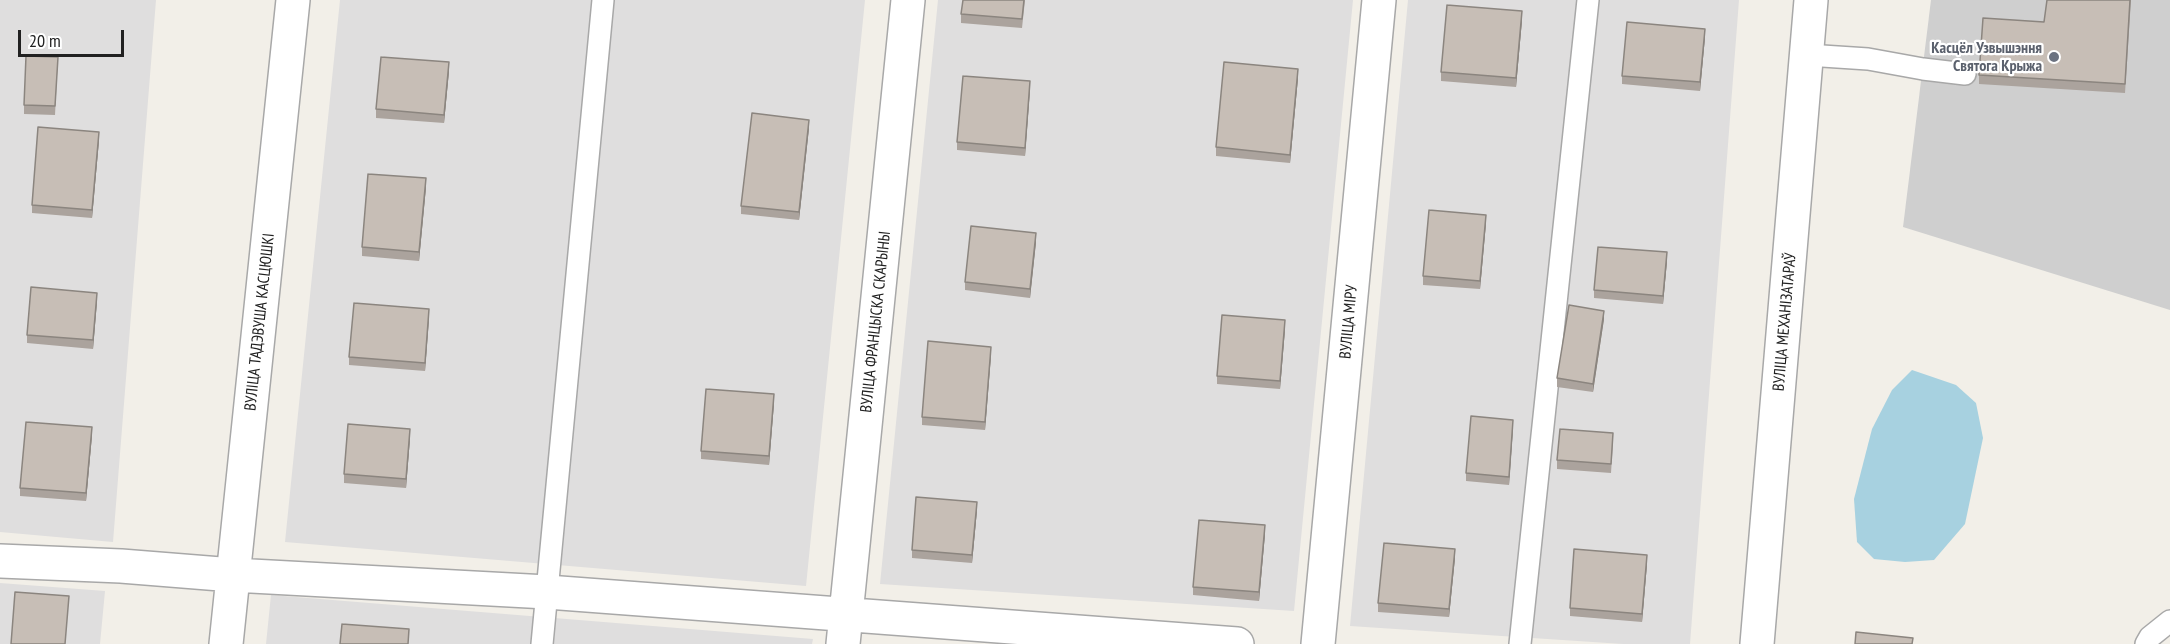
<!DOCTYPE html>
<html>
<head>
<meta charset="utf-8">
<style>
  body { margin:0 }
  #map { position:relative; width:2170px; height:644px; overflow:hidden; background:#f2efe8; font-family:"PT Sans Narrow",sans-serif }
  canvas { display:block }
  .scale { position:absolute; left:18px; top:30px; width:106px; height:27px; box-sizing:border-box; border:3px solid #212121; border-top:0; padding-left:8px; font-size:18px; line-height:21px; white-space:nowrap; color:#212121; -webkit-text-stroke:4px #fff; paint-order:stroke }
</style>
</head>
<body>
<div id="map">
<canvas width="2170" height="644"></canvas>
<div class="scale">20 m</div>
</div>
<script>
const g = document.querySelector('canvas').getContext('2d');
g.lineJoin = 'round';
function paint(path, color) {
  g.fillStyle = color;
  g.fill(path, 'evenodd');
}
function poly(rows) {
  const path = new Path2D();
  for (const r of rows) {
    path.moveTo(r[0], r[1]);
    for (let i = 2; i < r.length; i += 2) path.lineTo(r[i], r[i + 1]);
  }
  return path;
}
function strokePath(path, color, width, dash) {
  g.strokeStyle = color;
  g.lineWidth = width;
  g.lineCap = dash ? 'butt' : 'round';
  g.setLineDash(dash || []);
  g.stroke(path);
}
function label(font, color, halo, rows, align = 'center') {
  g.font = font + ' "PT Sans Narrow",sans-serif';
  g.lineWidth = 4.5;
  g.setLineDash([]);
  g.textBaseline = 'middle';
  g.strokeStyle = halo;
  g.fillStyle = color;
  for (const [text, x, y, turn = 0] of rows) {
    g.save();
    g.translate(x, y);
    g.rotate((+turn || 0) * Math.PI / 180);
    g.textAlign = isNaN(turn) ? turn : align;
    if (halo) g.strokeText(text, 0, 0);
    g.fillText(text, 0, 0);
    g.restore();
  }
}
paint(poly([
  [0,0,156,0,113,542,0,532],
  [340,0,865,0,806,586,285,542],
  [938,0,1353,0,1294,611,880,584],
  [1408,0,1739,0,1690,644,1623,644,1350,626],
  [0,583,105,591,100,644,0,644],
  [271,595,813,639,812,644,266,644]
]), '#dfdede');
paint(poly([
  [1931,0,2170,0,2170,310,1903,227]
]), '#cfcfcf');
paint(poly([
  [1912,370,1956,385,1976,403,1983,438,1965,524,1934,560,1905,562,1874,559,1857,542,1854,499,1872,429,1892,390]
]), '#a7d1e0');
const service = poly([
  [1807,55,1868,59,1923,69,1965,74],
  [542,644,603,0],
  [1520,644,1588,0],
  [2146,644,2150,637,2170,621]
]);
const minor = poly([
  [0,561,121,566,233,575,547,592,1237,644],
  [226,644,293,0],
  [843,644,908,0],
  [1318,644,1379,0]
]);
const tertiary = poly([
  [1757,644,1811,0]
]);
strokePath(service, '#a8a8a8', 24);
strokePath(minor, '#a8a8a8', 36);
strokePath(tertiary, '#a8a8a8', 36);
strokePath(service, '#fff', 21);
strokePath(minor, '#fff', 33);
strokePath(tertiary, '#fff', 33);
paint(poly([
  [1025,0,1022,28,961,23,961,14],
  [2047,0,2131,0,2125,93,1979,84,1979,75,2044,22],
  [1522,20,1516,87,1441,81,1441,72],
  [1705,37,1700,91,1622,84,1622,76],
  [58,57,55,115,24,114,24,105],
  [449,71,444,123,376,118,376,109],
  [1298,78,1290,163,1216,156,1216,147],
  [1030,89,1025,156,957,150,957,142],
  [809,128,799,220,741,214,741,206],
  [99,140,92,218,32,213,32,205],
  [426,187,419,261,362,256,362,247],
  [1486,223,1480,289,1423,285,1423,276],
  [1036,242,1030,298,965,290,965,282],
  [1667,261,1663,304,1594,298,1594,290],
  [97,301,93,349,27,343,27,335],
  [429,318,425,371,349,365,349,357],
  [1604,319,1593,392,1557,387,1557,378],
  [1285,329,1280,389,1217,384,1217,376],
  [991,355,985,430,922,425,922,417],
  [774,403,769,465,701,459,701,451],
  [1513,428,1509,485,1466,481,1466,473],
  [92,435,86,501,20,496,20,488],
  [410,438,406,488,344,483,344,474],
  [1613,442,1611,473,1557,469,1557,460],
  [977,510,972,563,912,558,912,550],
  [1265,534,1259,601,1193,595,1193,587],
  [1455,558,1449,617,1378,612,1378,603],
  [1647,564,1642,622,1570,616,1570,608]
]), '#aba39d');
paint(poly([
  [1522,11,1522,20,1516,87,1516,78],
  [1705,29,1705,37,1700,91,1700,82],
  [449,62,449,71,444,123,444,115],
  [1298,69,1298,78,1290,163,1290,155],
  [1030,81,1030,89,1025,156,1025,148],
  [809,120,809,128,799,220,799,212],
  [99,132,99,140,92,218,92,210],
  [426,178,426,187,419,261,419,252],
  [1486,215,1486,223,1480,289,1480,281],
  [1036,233,1036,242,1030,298,1030,289],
  [1667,252,1667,261,1663,304,1663,296],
  [97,293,97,301,93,349,93,340],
  [429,309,429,318,425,371,425,363],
  [1604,311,1604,319,1593,392,1593,384],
  [1285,320,1285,329,1280,389,1280,381],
  [991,347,991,355,985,430,985,422],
  [774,394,774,403,769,465,769,456],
  [1513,420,1513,428,1509,485,1509,477],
  [92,427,92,435,86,501,86,493],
  [410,429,410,438,406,488,406,479],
  [977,502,977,510,972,563,972,555],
  [1265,525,1265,534,1259,601,1259,592],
  [1455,549,1455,558,1449,617,1449,609],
  [1647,555,1647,564,1642,622,1642,614]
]), '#8b857f');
const building = poly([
  [963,0,1024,0,1022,19,961,14,963,0],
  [2047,0,2130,0,2125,84,1979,75,1983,18,2044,22,2047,0],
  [1447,5,1522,11,1516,78,1441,72,1447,5],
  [1627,22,1705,29,1700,82,1622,76,1627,22],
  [26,56,58,57,55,106,24,105,26,56],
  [381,57,449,62,444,115,376,109,381,57],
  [1224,62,1298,69,1290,155,1216,147,1224,62],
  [963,76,1030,81,1025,148,957,142,963,76],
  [752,113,809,120,799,212,741,206,752,113],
  [38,127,99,132,92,210,32,205,38,127],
  [368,174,426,178,419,252,362,247,368,174],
  [1429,210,1486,215,1480,281,1423,276,1429,210],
  [971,226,1036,233,1030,289,965,282,971,226],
  [1598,247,1667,252,1663,296,1594,290,1598,247],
  [31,287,97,293,93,340,27,335,31,287],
  [354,303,429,309,425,363,349,357,354,303],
  [1569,305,1604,311,1593,384,1557,378,1569,305],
  [1222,315,1285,320,1280,381,1217,376,1222,315],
  [928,341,991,347,985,422,922,417,928,341],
  [706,389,774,394,769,456,701,451,706,389],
  [1471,416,1513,420,1509,477,1466,473,1471,416],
  [26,422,92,427,86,493,20,488,26,422],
  [348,424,410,429,406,479,344,474,348,424],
  [1560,429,1613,433,1611,464,1557,460,1560,429],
  [916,497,977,502,972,555,912,550,916,497],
  [1199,520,1265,525,1259,592,1193,587,1199,520],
  [1384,543,1455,549,1449,609,1378,603,1384,543],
  [1574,549,1647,555,1642,614,1570,608,1574,549],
  [15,592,69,596,65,644,11,644,15,592],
  [342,624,409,629,408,644,340,644,342,624],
  [1856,632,1913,638,1912,644,1855,644,1856,632]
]);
paint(building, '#c7beb6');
strokePath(building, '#8b857f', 1.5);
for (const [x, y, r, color] of [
  [2054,57,6,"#6b7280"]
]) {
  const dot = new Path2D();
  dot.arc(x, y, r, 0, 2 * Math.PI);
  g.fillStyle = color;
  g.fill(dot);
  strokePath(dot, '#fff', 2);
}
label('bold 16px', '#5b616d', '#fff', [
  ["Касцёл Узвышэння",2042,48],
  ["Святога Крыжа",2042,66]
], 'right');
label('16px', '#212121', '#fff', [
  ["ВУЛІЦА ТАДЭВУША КАСЦЮШКІ",260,322,-84],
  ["ВУЛІЦА ФРАНЦЫСКА СКАРЫНЫ",876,322,-84],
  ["ВУЛІЦА МІРУ",1349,322,-85],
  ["ВУЛІЦА МЕХАНІЗАТАРАЎ",1785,322,-85]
]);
</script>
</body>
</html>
